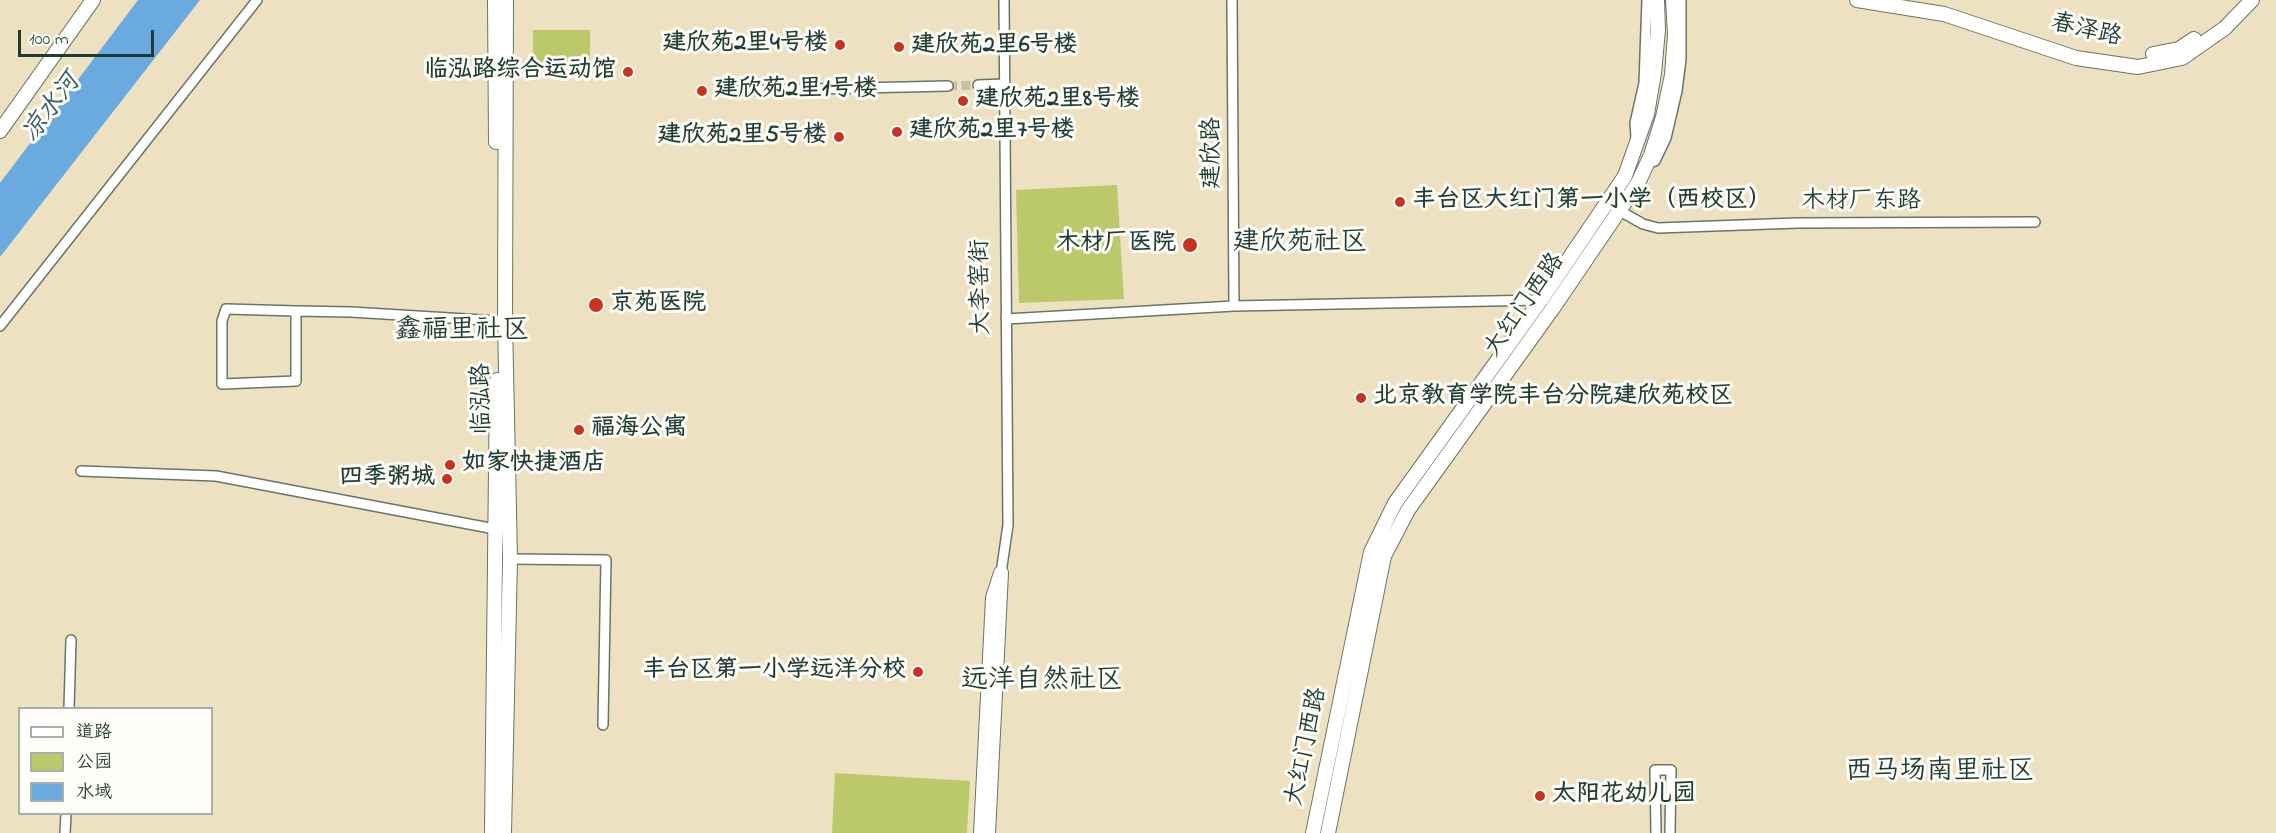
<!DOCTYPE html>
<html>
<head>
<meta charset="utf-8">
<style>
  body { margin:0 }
  #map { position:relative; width:2276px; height:833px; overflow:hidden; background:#eee1c2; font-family:"Indie Flower","LXGW WenKai TC",sans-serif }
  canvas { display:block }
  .legend { position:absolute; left:18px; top:707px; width:195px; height:108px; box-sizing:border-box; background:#fdfcf7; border:2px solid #a4b0a9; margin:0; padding:8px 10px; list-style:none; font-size:18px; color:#1f3d34 }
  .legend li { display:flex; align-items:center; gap:12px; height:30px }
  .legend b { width:30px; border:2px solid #a4b0a9 }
  .scale { position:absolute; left:18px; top:30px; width:136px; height:27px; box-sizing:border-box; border:3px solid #1f3d34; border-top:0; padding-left:8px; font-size:18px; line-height:21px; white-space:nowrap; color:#1f3d34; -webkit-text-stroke:4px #fdfcf7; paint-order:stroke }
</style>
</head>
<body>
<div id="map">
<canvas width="2276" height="833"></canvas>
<ul class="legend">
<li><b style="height:8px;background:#fff"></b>道路</li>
<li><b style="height:16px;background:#bbc96b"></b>公园</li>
<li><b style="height:16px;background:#6baade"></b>水域</li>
</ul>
<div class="scale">100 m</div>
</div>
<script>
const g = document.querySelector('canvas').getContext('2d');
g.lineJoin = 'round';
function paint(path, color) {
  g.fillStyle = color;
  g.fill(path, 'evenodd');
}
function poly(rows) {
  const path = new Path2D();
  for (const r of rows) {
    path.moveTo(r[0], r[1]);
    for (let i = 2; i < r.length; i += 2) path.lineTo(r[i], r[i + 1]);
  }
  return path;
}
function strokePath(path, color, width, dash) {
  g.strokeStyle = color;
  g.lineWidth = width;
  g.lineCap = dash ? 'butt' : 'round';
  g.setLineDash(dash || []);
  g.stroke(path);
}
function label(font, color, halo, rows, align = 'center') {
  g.font = font + ' "Indie Flower","LXGW WenKai TC",sans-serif';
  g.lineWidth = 6;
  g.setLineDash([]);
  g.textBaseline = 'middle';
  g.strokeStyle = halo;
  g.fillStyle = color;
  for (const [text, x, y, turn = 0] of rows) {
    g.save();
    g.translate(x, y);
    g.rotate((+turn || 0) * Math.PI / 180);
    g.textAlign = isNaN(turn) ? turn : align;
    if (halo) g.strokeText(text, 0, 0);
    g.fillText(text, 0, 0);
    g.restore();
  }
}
paint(poly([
  [533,30,590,30,590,64,533,64],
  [1117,185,1124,299,1019,303,1016,190],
  [835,773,970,781,967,833,832,833]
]), '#bbc96b');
paint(poly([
  [138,0,200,0,0,257,0,183]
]), '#6baade');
strokePath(poly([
  [948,86,978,85]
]), '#c5c0a6', 9, [9, 4.5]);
const street = poly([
  [1232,0,1234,306],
  [978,85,1003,84],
  [727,91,948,86],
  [1636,137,1635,123,1644,83,1647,0],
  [1652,162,1655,161,1666,138,1677,91,1681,59,1681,0],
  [1620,211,1643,224,1658,228,1797,223,2035,222],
  [296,311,296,381,222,384,222,321,226,309,296,311,351,312,499,321],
  [1006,319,1234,306,1541,300],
  [0,326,257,0],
  [81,471,216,476,495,529],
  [510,559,606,560,603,725],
  [1001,573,1008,525,1004,0],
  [69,708,71,640],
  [65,833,66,814],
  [1656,833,1655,770,1671,770,1670,833]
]);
const secondary = poly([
  [495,0,496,142],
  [1857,0,1944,14,2076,58,2138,67,2182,58,2225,28,2252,0],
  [2153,54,2179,49,2194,39],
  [0,131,93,0],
  [492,833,497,380],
  [504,833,510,559,505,322,506,0],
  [981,833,993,598,1001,573,988,833],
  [1313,833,1371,552,1395,503,1541,300,1625,176,1647,114,1654,73,1658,30,1657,0],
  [1328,833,1384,556,1408,510,1553,308,1638,183,1651,155,1663,117,1672,75,1675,34,1673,0]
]);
strokePath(street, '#677666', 12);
strokePath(secondary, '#677666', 16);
strokePath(street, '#fff', 9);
strokePath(secondary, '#fff', 14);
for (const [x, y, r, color] of [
  [840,45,6,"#c8321e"],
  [899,47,6,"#c8321e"],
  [628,72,6,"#c8321e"],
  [702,91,6,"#c8321e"],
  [963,101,6,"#c8321e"],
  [897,132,6,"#c8321e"],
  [839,137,6,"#c8321e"],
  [1400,202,6,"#c8321e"],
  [1190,245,8,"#c8321e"],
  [596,305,8,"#c8321e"],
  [1361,398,6,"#c8321e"],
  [579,430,6,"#c8321e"],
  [450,465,6,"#c8321e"],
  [447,479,6,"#c8321e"],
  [918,672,6,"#c8321e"],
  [1540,796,6,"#c8321e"]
]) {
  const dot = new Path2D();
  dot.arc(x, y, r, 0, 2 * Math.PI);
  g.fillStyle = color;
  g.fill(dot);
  strokePath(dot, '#fdfcf7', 2);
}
label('24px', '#1f3d34', '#fdfcf7', [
  ["春泽路",2086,32,13],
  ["建欣路",1214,153,-90],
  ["木材厂东路",1861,203],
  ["大李窑街",983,287,-91],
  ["大红门西路",1526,306,-55],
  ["临泓路",484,399,-91],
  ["大红门西路",1308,747,-78]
]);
label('bold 24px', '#1f3d34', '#fdfcf7', [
  ["建欣苑2里4号楼",828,45,"right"],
  ["建欣苑2里6号楼",911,47],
  ["临泓路综合运动馆",616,72,"right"],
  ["建欣苑2里1号楼",714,91],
  ["建欣苑2里8号楼",975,101],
  ["建欣苑2里7号楼",909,132],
  ["建欣苑2里5号楼",827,137,"right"],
  ["丰台区大红门第一小学（西校区）",1412,202],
  ["木材厂医院",1176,245,"right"],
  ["京苑医院",610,305],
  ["北京教育学院丰台分院建欣苑校区",1373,398],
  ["福海公寓",591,430],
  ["如家快捷酒店",462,465],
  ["四季粥城",435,479,"right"],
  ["丰台区第一小学远洋分校",906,672,"right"],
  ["太阳花幼儿园",1552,796]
], 'left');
label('italic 26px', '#365e67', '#fdfcf7', [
  ["凉水河",53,109,-53]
]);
label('27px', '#1f3d34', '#fdfcf7', [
  ["建欣苑社区",1300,245],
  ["鑫福里社区",462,333],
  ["远洋自然社区",1042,683],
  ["西马场南里社区",1940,774]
]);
</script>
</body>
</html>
